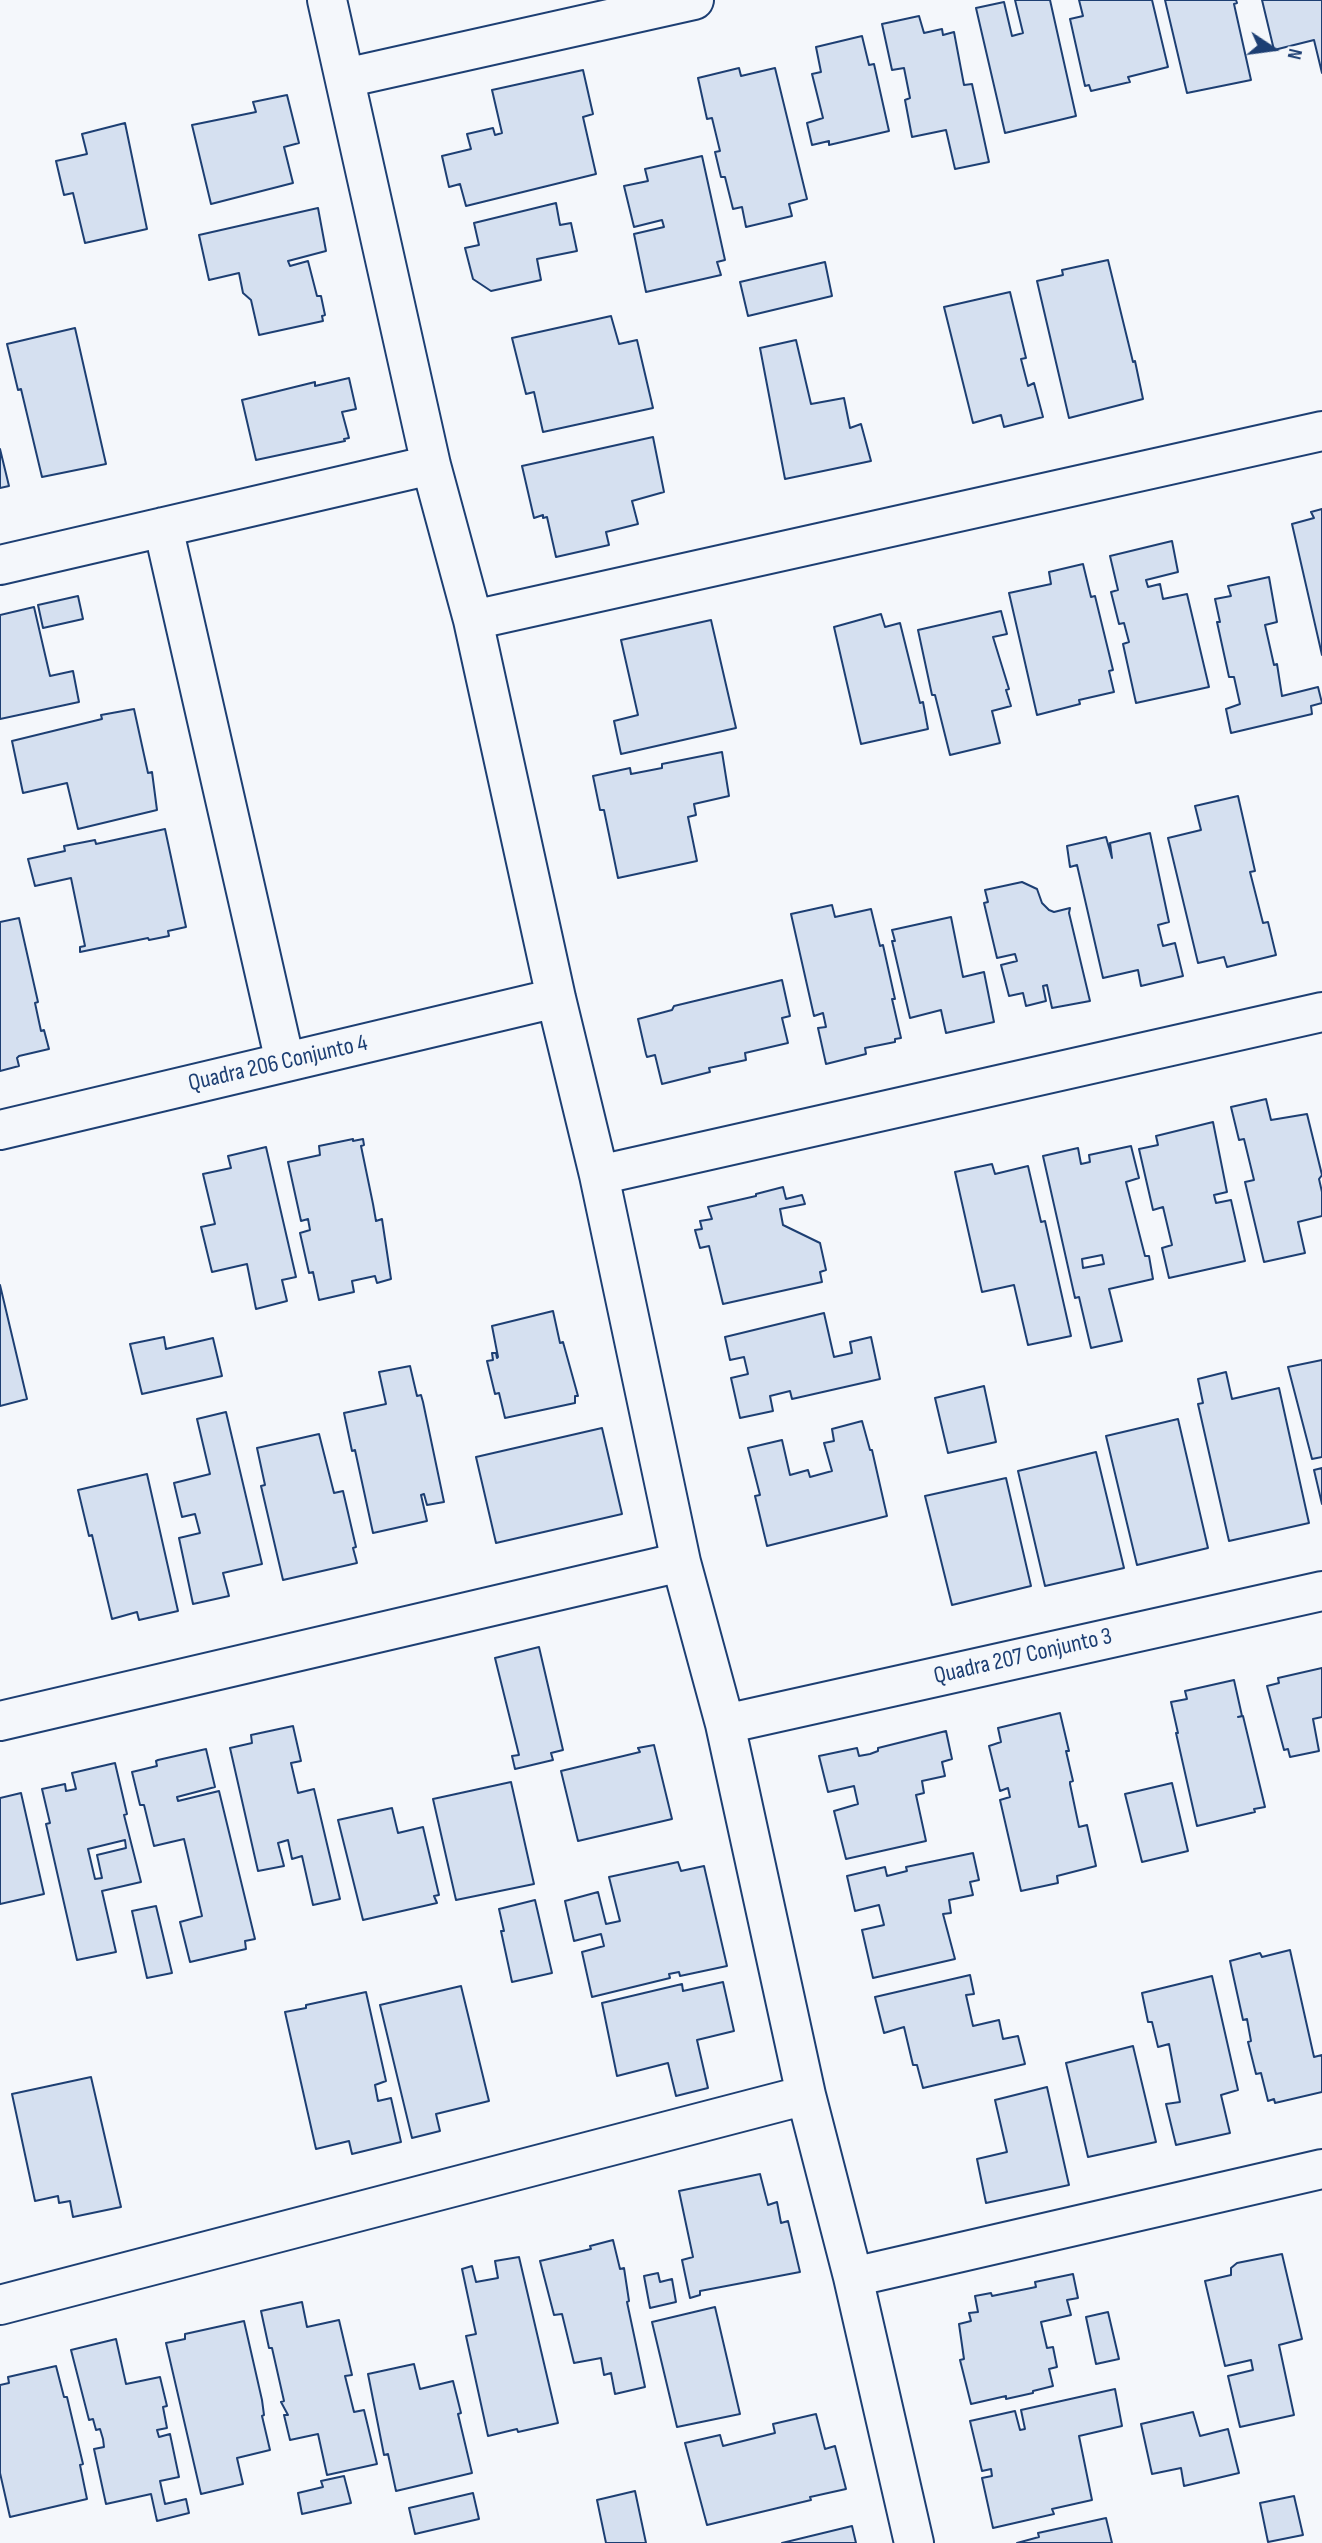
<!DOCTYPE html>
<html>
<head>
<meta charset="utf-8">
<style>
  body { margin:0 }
  #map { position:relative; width:1322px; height:2543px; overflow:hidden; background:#f4f7fb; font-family:"Sofia Sans Condensed",sans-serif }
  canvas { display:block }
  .north { position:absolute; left:1238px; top:14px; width:70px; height:70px; -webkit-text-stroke:5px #f4f7fb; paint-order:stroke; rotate:103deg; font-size:19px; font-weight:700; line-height:28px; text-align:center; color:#1d3f73 }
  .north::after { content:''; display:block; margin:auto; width:24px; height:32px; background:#1d3f73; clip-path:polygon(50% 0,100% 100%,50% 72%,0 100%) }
</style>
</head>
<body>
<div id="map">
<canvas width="1322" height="2543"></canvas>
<div class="north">N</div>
</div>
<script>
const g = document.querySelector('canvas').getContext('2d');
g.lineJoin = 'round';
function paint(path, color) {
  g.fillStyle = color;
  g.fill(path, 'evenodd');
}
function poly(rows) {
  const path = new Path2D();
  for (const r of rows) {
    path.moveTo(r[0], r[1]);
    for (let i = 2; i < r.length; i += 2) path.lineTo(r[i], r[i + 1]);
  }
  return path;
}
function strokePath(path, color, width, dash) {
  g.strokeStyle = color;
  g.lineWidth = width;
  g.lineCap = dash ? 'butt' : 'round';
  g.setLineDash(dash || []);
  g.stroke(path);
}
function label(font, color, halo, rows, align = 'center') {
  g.font = font + ' "Sofia Sans Condensed",sans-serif';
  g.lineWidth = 5;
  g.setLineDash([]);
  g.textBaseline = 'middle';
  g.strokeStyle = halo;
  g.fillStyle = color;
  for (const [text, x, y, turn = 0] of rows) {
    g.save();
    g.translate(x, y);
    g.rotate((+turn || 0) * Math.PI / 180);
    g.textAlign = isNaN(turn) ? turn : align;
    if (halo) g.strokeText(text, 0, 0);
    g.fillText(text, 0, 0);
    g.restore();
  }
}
const building = poly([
  [1015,0,1050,0,1076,116,1005,133,976,8,1004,2,1012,36,1023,33,1015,0],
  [1079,0,1152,0,1168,67,1128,77,1130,82,1091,91,1089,85,1085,86,1070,19,1083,16,1079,0],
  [1165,0,1236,0,1237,3,1234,4,1251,80,1187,93,1165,0],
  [1262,0,1322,0,1322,73,1314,40,1274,50,1262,0],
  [919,16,924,33,942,29,943,35,954,32,964,85,972,84,989,162,955,169,946,130,912,137,905,100,910,98,904,68,892,70,882,24,919,16],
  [862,36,869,65,874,64,889,131,829,145,829,141,812,145,807,123,823,118,812,74,821,72,816,47,862,36],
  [739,68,741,76,775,68,807,199,789,204,792,216,746,227,742,207,733,209,725,177,721,177,715,152,720,151,712,118,707,119,698,78,739,68],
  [583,70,593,114,583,117,596,174,466,206,460,184,449,187,442,156,471,149,467,134,493,128,495,135,502,133,492,90,583,70],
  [287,95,299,143,284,147,293,183,211,204,192,125,256,112,253,102,287,95],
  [125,123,147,229,85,243,73,193,64,195,56,161,87,154,82,134,125,123],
  [702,156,725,260,717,262,721,275,646,292,634,234,664,227,662,220,634,227,624,186,648,181,645,169,702,156],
  [556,203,560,225,571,223,577,251,537,259,541,280,491,291,473,279,465,248,479,245,474,223,556,203],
  [318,208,326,251,288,261,290,266,308,261,317,296,321,296,325,315,322,316,323,321,259,335,251,300,243,293,239,273,209,280,199,235,318,208],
  [1108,260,1133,362,1135,361,1143,399,1069,418,1037,281,1063,275,1062,270,1108,260],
  [825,262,832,296,748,316,740,282,825,262],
  [1010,292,1026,358,1021,359,1028,386,1034,383,1043,417,1004,427,1001,415,973,423,944,307,1010,292],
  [611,316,619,344,637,340,653,408,543,432,534,392,526,394,512,338,611,316],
  [75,328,106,464,42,477,21,389,18,390,7,344,75,328],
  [796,340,811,404,844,398,850,428,861,424,871,461,785,479,760,348,796,340],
  [349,378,356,409,342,412,349,438,344,439,345,441,256,460,242,400,315,382,315,386,349,378],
  [653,437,664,492,632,501,638,524,606,532,609,545,556,557,547,517,543,518,543,515,534,518,522,466,653,437],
  [0,449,9,486,0,488,0,449],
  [1322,509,1322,655,1292,524,1314,518,1311,512,1322,509],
  [1172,541,1178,572,1146,580,1148,587,1160,584,1163,599,1187,594,1209,687,1136,703,1123,644,1129,642,1124,623,1119,624,1111,592,1118,590,1110,556,1172,541],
  [1083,564,1091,597,1095,596,1113,670,1109,671,1114,692,1079,700,1080,704,1037,715,1009,593,1051,584,1049,572,1083,564],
  [1269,577,1277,622,1265,625,1274,665,1277,664,1282,696,1318,687,1322,703,1311,706,1312,714,1231,733,1226,709,1240,704,1234,677,1229,677,1217,622,1220,622,1215,599,1231,596,1228,586,1269,577],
  [78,596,83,619,43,628,38,605,78,596],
  [34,607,50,676,73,671,79,702,0,719,0,615,34,607],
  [1001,611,1007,634,993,637,1009,689,1006,690,1011,706,992,711,1000,743,950,755,935,695,932,695,918,630,1001,611],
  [881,614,885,627,900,623,920,703,923,702,928,729,861,744,834,627,881,614],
  [711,620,736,728,621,754,614,721,638,715,621,640,711,620],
  [134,709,148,773,152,772,157,810,78,829,67,783,23,793,12,741,102,719,101,715,134,709],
  [722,752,729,796,694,804,696,815,688,817,697,861,618,878,604,810,600,810,593,776,630,768,631,774,662,768,662,764,722,752],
  [1238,796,1255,871,1250,872,1263,923,1268,922,1276,955,1227,967,1224,957,1198,963,1168,838,1201,830,1195,806,1238,796],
  [165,829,186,927,168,931,169,936,149,940,148,938,80,952,80,947,85,946,71,878,35,886,28,859,65,851,64,846,95,840,96,844,165,829],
  [1150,833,1169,922,1158,925,1163,946,1175,943,1183,976,1141,986,1138,970,1103,978,1077,865,1070,867,1067,846,1106,837,1112,858,1110,843,1150,833],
  [1022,882,1037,889,1042,903,1049,910,1054,912,1070,908,1069,913,1090,1001,1052,1008,1047,985,1043,986,1046,1001,1026,1006,1023,993,1009,996,1001,965,1017,961,1015,954,997,958,984,903,988,902,985,890,1022,882],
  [832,905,835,917,871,909,880,946,883,945,895,999,892,999,901,1038,895,1039,895,1042,865,1048,866,1054,826,1064,818,1028,826,1027,823,1013,814,1016,791,914,832,905],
  [951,917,963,977,984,972,994,1022,946,1033,941,1010,910,1018,892,941,895,941,892,930,951,917],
  [19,918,38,1002,35,1003,41,1031,44,1030,49,1049,19,1056,17,1058,19,1066,0,1071,0,922,19,918],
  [782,980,790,1016,782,1018,788,1043,745,1053,746,1060,709,1068,710,1072,662,1084,655,1055,647,1057,646,1054,638,1019,672,1010,674,1006,782,980],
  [1266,1099,1271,1120,1307,1114,1322,1175,1319,1179,1322,1192,1322,1216,1298,1222,1305,1253,1264,1262,1245,1182,1254,1180,1244,1139,1239,1140,1231,1107,1266,1099],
  [1213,1122,1227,1192,1214,1195,1216,1203,1231,1200,1245,1261,1169,1278,1162,1248,1172,1245,1163,1207,1153,1210,1139,1149,1158,1145,1156,1136,1213,1122],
  [353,1139,353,1141,363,1139,364,1145,361,1146,373,1204,376,1221,382,1219,391,1279,377,1283,375,1276,352,1281,354,1292,319,1300,313,1272,309,1273,300,1233,310,1230,308,1219,301,1221,288,1162,320,1155,319,1146,353,1139],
  [1131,1146,1139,1178,1126,1182,1145,1256,1149,1256,1153,1279,1109,1289,1122,1341,1091,1348,1079,1297,1075,1298,1043,1156,1078,1148,1081,1164,1090,1162,1089,1155,1131,1146],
  [1102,1255,1104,1264,1083,1268,1082,1259,1102,1255],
  [266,1147,296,1277,282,1280,287,1301,256,1309,247,1264,212,1272,201,1227,215,1224,203,1174,231,1168,228,1156,266,1147],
  [992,1164,995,1174,1028,1166,1041,1222,1045,1221,1071,1336,1028,1345,1014,1285,982,1292,955,1172,992,1164],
  [783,1187,786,1199,802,1195,805,1204,780,1209,783,1225,820,1243,826,1270,820,1272,822,1282,723,1304,709,1246,700,1248,695,1230,702,1229,700,1221,712,1219,708,1207,756,1196,756,1194,783,1187],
  [0,1285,27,1399,0,1406,0,1285],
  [553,1311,560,1343,563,1342,578,1396,575,1396,575,1403,505,1418,499,1393,495,1394,487,1361,493,1360,492,1353,496,1353,497,1358,498,1357,492,1326,553,1311],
  [824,1313,834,1357,852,1353,850,1342,871,1337,880,1379,792,1399,790,1391,770,1396,773,1411,740,1418,731,1378,748,1374,744,1357,730,1360,725,1337,824,1313],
  [164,1337,166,1349,213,1338,222,1376,142,1394,130,1344,164,1337],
  [1322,1360,1322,1457,1312,1459,1288,1367,1322,1360],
  [410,1366,417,1396,421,1395,423,1402,444,1502,427,1505,424,1494,421,1495,427,1521,373,1533,355,1450,352,1451,344,1413,386,1404,379,1372,410,1366],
  [1226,1372,1232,1399,1279,1388,1309,1523,1229,1541,1198,1404,1203,1403,1198,1379,1226,1372],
  [984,1386,996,1442,948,1453,935,1398,984,1386],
  [226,1412,262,1564,223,1573,229,1596,193,1604,179,1538,200,1533,195,1514,182,1517,174,1483,210,1474,197,1419,226,1412],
  [1178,1419,1208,1548,1137,1565,1106,1436,1178,1419],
  [862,1421,870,1450,872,1450,887,1516,767,1546,755,1496,760,1495,748,1448,782,1440,790,1475,808,1470,810,1477,832,1471,824,1443,834,1441,832,1429,862,1421],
  [602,1428,622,1514,496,1543,476,1457,602,1428],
  [319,1434,334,1493,343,1491,356,1547,353,1548,357,1563,283,1580,261,1486,265,1485,257,1448,319,1434],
  [1096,1452,1124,1568,1045,1586,1018,1471,1096,1452],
  [1322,1468,1322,1504,1314,1470,1322,1468],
  [147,1474,178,1611,139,1620,137,1612,112,1619,92,1535,89,1536,78,1490,147,1474],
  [1006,1478,1031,1586,952,1605,925,1496,1006,1478],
  [539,1647,563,1750,551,1753,553,1760,515,1769,512,1756,519,1755,495,1658,539,1647],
  [1322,1668,1322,1717,1313,1719,1319,1751,1290,1757,1288,1749,1284,1750,1267,1686,1279,1683,1278,1678,1322,1668],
  [1234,1680,1242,1716,1238,1717,1243,1716,1265,1807,1254,1809,1255,1812,1197,1826,1176,1733,1178,1733,1171,1702,1187,1699,1185,1691,1234,1680],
  [1060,1713,1069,1751,1066,1751,1073,1781,1070,1782,1070,1784,1079,1827,1087,1825,1096,1866,1057,1876,1058,1883,1021,1891,1000,1800,1010,1797,1008,1788,1000,1791,989,1746,1001,1742,998,1728,1060,1713],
  [293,1726,301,1761,291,1763,298,1793,314,1789,340,1899,313,1905,302,1856,292,1859,288,1840,278,1843,284,1866,258,1871,230,1748,252,1743,251,1735,293,1726],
  [946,1731,952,1759,942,1762,945,1776,922,1781,924,1793,916,1795,926,1841,846,1859,834,1811,858,1804,854,1786,828,1792,819,1756,857,1748,859,1756,870,1754,878,1751,878,1748,946,1731],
  [654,1745,672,1819,578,1841,561,1771,640,1752,638,1748,654,1745],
  [206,1749,215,1787,177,1797,178,1801,219,1791,255,1939,245,1941,246,1949,190,1962,180,1922,202,1916,184,1839,154,1846,144,1805,140,1805,132,1772,157,1766,156,1761,158,1760,206,1749],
  [115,1763,127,1814,124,1815,141,1882,102,1891,116,1952,77,1960,46,1824,50,1823,42,1789,65,1784,66,1791,76,1789,72,1773,115,1763],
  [125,1840,126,1848,97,1855,102,1878,95,1879,88,1849,125,1840],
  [511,1782,534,1884,456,1900,433,1799,511,1782],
  [1172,1783,1188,1851,1142,1862,1125,1794,1172,1783],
  [21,1793,44,1894,0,1904,0,1798,21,1793],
  [392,1808,398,1833,423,1827,439,1895,434,1896,437,1903,363,1920,338,1820,392,1808],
  [973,1853,979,1880,970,1882,973,1895,949,1900,951,1913,943,1914,955,1959,873,1978,862,1930,884,1925,879,1905,855,1911,847,1876,885,1867,887,1876,907,1871,906,1867,973,1853],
  [678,1862,681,1871,704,1866,727,1966,680,1976,679,1972,669,1974,670,1978,592,1997,582,1952,604,1946,601,1934,574,1941,565,1901,598,1892,606,1924,620,1921,609,1877,678,1862],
  [535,1900,552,1973,512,1982,501,1931,504,1931,499,1909,535,1900],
  [156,1906,172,1973,147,1978,132,1911,156,1906],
  [1290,1950,1314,2057,1322,2055,1322,2092,1275,2103,1274,2099,1268,2101,1261,2073,1256,2074,1248,2042,1251,2041,1247,2019,1243,2020,1230,1961,1260,1953,1262,1957,1290,1950],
  [970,1975,974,1994,966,1995,973,2026,999,2020,1003,2039,1018,2036,1025,2064,923,2088,917,2065,913,2065,904,2027,884,2033,875,1997,970,1975],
  [1212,1976,1238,2090,1221,2095,1230,2133,1176,2145,1166,2104,1180,2102,1169,2044,1158,2047,1152,2022,1148,2022,1142,1993,1212,1976],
  [723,1982,734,2031,697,2040,708,2088,676,2096,668,2063,617,2076,602,2003,682,1984,683,1991,723,1982],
  [461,1986,489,2101,436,2114,440,2131,412,2138,380,2005,461,1986],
  [366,1992,386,2081,375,2085,378,2101,391,2098,401,2142,352,2154,349,2141,316,2149,285,2012,306,2008,306,2005,366,1992],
  [1133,2046,1156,2142,1088,2157,1066,2063,1133,2046],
  [91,2077,121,2207,73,2217,70,2201,59,2203,58,2196,35,2201,12,2094,91,2077],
  [1047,2087,1069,2185,986,2203,977,2159,1007,2152,995,2100,1047,2087],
  [760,2174,768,2205,777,2202,781,2223,788,2221,800,2272,700,2291,700,2295,690,2298,682,2260,693,2257,679,2191,760,2174],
  [613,2240,620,2269,624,2268,629,2301,627,2302,645,2387,615,2394,611,2373,604,2375,601,2358,574,2363,562,2314,554,2315,540,2261,591,2249,590,2246,613,2240],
  [1282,2254,1302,2339,1279,2345,1294,2415,1240,2427,1228,2376,1253,2370,1251,2360,1225,2366,1205,2281,1231,2275,1231,2268,1237,2263,1282,2254],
  [519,2257,558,2423,518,2432,517,2429,488,2436,466,2336,476,2334,462,2269,472,2266,476,2282,498,2278,495,2261,519,2257],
  [658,2273,660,2282,672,2279,676,2302,650,2308,644,2276,658,2273],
  [1073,2274,1078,2298,1067,2300,1071,2315,1041,2322,1047,2348,1053,2347,1057,2367,1049,2369,1053,2386,1033,2391,1033,2393,1006,2399,1006,2396,971,2404,960,2360,964,2359,959,2324,971,2321,969,2313,978,2312,975,2296,991,2293,992,2296,1036,2287,1035,2282,1073,2274],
  [302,2302,307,2327,339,2320,352,2375,345,2376,354,2412,364,2410,377,2464,327,2475,318,2434,290,2440,284,2415,288,2415,281,2402,284,2401,272,2348,269,2348,261,2311,302,2302],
  [715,2307,740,2414,677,2427,652,2322,715,2307],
  [1108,2312,1119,2359,1096,2364,1086,2317,1108,2312],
  [244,2321,262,2400,264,2415,262,2416,270,2450,237,2458,243,2484,201,2494,166,2343,185,2339,185,2334,244,2321],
  [116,2339,126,2384,160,2377,167,2406,163,2407,167,2428,157,2430,159,2437,170,2434,179,2477,160,2481,165,2504,186,2499,189,2513,157,2521,151,2494,106,2504,94,2449,104,2447,103,2439,100,2429,96,2430,93,2419,89,2420,71,2350,116,2339],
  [414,2364,420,2389,453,2381,461,2413,458,2414,472,2473,396,2491,388,2454,384,2455,368,2374,414,2364],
  [56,2366,64,2397,67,2397,83,2464,80,2465,87,2499,10,2517,0,2473,0,2385,9,2383,8,2377,56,2366],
  [1115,2389,1122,2426,1079,2436,1092,2500,1052,2509,1054,2514,993,2528,982,2478,992,2476,991,2469,982,2471,970,2421,1015,2411,1020,2430,1025,2429,1021,2410,1115,2389],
  [1193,2412,1200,2436,1228,2429,1239,2473,1184,2486,1181,2468,1152,2474,1141,2424,1193,2412],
  [816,2414,825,2449,835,2446,846,2489,810,2497,811,2500,707,2525,685,2443,720,2435,723,2446,775,2433,773,2424,816,2414],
  [344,2476,351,2503,302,2514,298,2493,323,2487,321,2481,344,2476],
  [635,2491,646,2543,606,2543,597,2500,635,2491],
  [473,2493,479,2519,415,2534,409,2508,473,2493],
  [1294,2496,1303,2535,1268,2542,1260,2503,1294,2496],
  [1106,2518,1112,2543,1017,2543,1039,2537,1038,2533,1106,2518],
  [852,2526,856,2543,782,2543,852,2526]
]);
paint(building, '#d5e0f0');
strokePath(building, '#1d3f73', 2);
const minor = poly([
  [327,0,431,465,473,620,556,998,599,1175,681,1562,725,1724,806,2095,853,2277,914,2543],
  [345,78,694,0],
  [163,527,285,1062],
  [0,565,431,465],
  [473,620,1322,431],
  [0,1130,556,998],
  [599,1175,1322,1012],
  [0,1721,681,1562],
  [725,1724,1322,1591],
  [853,2277,1322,2169],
  [0,2305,806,2095]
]);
strokePath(minor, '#1d3f73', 42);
strokePath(minor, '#f4f7fb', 38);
label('24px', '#1d3f73', '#f4f7fb', [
  ["Quadra 206 Conjunto 4",278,1064,-13],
  ["Quadra 207 Conjunto 3",1023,1657,-13]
]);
</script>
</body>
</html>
